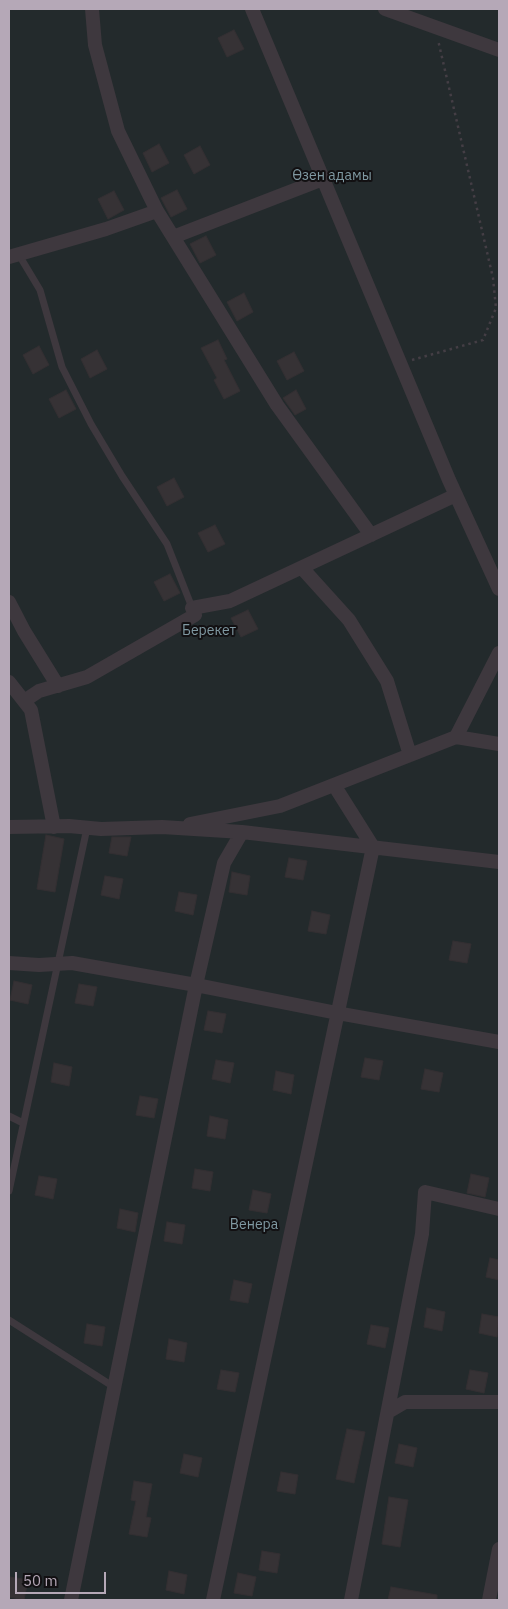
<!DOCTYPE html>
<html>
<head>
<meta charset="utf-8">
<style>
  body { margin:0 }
  #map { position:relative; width:508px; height:1609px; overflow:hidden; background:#171517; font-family:"IBM Plex Sans",sans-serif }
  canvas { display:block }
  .frame { position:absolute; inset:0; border:10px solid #b5a8b7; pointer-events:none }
  .scale { position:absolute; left:15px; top:1572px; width:91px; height:22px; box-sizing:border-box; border:2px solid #b5a8b7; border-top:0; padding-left:6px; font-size:15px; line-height:18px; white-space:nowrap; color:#b5a8b7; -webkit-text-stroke:4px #121012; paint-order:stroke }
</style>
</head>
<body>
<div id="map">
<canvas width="508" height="1609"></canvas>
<div class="frame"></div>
<div class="scale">50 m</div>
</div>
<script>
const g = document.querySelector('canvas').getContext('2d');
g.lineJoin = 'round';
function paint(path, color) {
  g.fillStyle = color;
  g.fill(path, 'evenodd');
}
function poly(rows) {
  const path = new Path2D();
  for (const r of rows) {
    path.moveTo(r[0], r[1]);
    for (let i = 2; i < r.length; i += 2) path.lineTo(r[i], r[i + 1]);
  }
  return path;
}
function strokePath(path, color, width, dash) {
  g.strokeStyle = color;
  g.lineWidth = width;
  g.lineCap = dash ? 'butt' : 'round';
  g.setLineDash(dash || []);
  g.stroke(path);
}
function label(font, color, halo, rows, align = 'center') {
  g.font = font + ' "IBM Plex Sans",sans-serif';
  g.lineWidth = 4;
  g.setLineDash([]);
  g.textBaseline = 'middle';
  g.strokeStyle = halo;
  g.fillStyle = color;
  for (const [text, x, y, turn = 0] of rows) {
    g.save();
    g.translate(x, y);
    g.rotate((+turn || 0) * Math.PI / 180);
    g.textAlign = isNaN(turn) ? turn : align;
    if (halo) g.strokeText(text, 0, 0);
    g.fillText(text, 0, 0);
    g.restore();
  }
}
paint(poly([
  [9,9,499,9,499,1600,9,1600]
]), '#232a2c');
const building = poly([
  [234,30,244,49,227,57,218,38,234,30],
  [159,144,169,163,152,172,143,153,159,144],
  [200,146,210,165,194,174,184,155,200,146],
  [177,190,187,209,171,217,161,198,177,190],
  [114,191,124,210,108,219,98,199,114,191],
  [206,236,216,255,200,263,190,244,206,236],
  [244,293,253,312,237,321,227,302,244,293],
  [218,340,227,359,224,360,240,391,224,399,214,380,217,378,201,348,218,340],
  [39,346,49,365,33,374,23,355,39,346],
  [97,350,107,369,90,378,81,359,97,350],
  [294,352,304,371,287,380,277,361,294,352],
  [66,390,76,409,59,418,49,399,66,390],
  [296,390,306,409,295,415,283,398,296,390],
  [174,478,184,497,167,506,157,487,174,478],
  [215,525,225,544,208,552,198,533,215,525],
  [170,574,180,593,164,601,154,582,170,574],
  [248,610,258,629,241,637,231,618,248,610],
  [46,835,64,839,55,892,37,889,46,835],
  [112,837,131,837,127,856,109,853,112,837],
  [289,858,307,861,303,880,285,877,289,858],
  [232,872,250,876,247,895,229,892,232,872],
  [105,876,123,879,119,899,101,895,105,876],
  [179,892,197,895,193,915,175,911,179,892],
  [312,911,330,915,326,934,308,931,312,911],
  [453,941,471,944,467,963,449,960,453,941],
  [14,981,32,985,28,1004,10,1000,14,981],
  [79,984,97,987,93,1006,75,1003,79,984],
  [208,1011,226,1014,222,1033,204,1030,208,1011],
  [365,1058,383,1061,379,1080,361,1077,365,1058],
  [216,1060,234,1063,230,1083,212,1079,216,1060],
  [54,1063,72,1067,69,1086,51,1082,54,1063],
  [425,1069,443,1073,439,1092,421,1089,425,1069],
  [276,1071,294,1075,291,1094,273,1090,276,1071],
  [140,1096,158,1099,154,1118,136,1115,140,1096],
  [210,1116,228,1120,225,1139,207,1136,210,1116],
  [195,1169,213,1172,210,1191,192,1188,195,1169],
  [471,1174,489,1178,485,1197,467,1193,471,1174],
  [39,1176,57,1179,53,1199,35,1195,39,1176],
  [253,1190,271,1194,267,1213,249,1210,253,1190],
  [120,1209,138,1213,135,1232,117,1228,120,1209],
  [167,1222,185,1225,182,1244,164,1241,167,1222],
  [490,1258,499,1260,499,1280,486,1277,490,1258],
  [234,1280,252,1284,248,1303,230,1300,234,1280],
  [427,1308,445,1312,442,1331,424,1327,427,1308],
  [482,1314,499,1317,497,1337,479,1333,482,1314],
  [87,1324,105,1327,102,1346,84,1343,87,1324],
  [371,1325,389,1328,385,1348,367,1344,371,1325],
  [169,1339,187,1343,184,1362,166,1359,169,1339],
  [221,1370,239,1373,235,1392,217,1389,221,1370],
  [470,1370,488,1373,484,1393,466,1389,470,1370],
  [347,1429,365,1432,354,1483,336,1479,347,1429],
  [399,1444,417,1448,413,1467,395,1463,399,1444],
  [184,1454,202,1458,198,1477,180,1473,184,1454],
  [281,1472,298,1475,295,1494,277,1491,281,1472],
  [134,1481,152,1484,146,1517,151,1518,147,1537,129,1534,136,1501,131,1500,134,1481],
  [389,1497,408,1500,400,1547,382,1544,389,1497],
  [262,1551,280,1554,277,1573,259,1570,262,1551],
  [169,1571,187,1575,184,1594,166,1590,169,1571],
  [238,1573,256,1577,252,1596,234,1593,238,1573],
  [10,1577,28,1580,24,1600,9,1597,10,1577],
  [391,1587,437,1595,437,1600,388,1600,391,1587]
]);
paint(building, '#363235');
strokePath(building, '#332f32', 1);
strokePath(poly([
  [412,360,483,340,496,308,493,278,438,40]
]), '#443e45', 2.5, [2.5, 4]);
strokePath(poly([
  [19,255,40,290,62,367,91,424,122,476,167,544,193,610],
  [9,1116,23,1123],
  [9,1191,87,828],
  [9,1320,114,1387]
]), '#3e383e', 7);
strokePath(poly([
  [92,9,95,45,118,131,157,211,277,405,371,535],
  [252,9,449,480,499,589],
  [385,9,499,50],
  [173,237,323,179],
  [9,257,106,229,157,211],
  [302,568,349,620,387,681,410,755],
  [9,602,24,631,58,686],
  [192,608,230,601,456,495],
  [9,682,31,710,54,827],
  [24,701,39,691,87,677,195,615],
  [456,737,499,744],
  [190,824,280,806,456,737,499,653],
  [9,827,69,826,101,829,162,827,242,832,499,862],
  [9,963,39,965,72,963,196,985,337,1013,499,1042],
  [388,1412,405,1402,499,1402],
  [71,1600,196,985,224,863,242,832],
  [213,1600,373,847,334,785],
  [351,1600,422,1234,425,1192,499,1209],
  [489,1600,499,1549]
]), '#3e383e', 14);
label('14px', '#7f98a1', '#121012', [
  ["Өзен адамы",332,176],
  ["Берекет",209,631],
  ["Венера",254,1225]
]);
</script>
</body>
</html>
